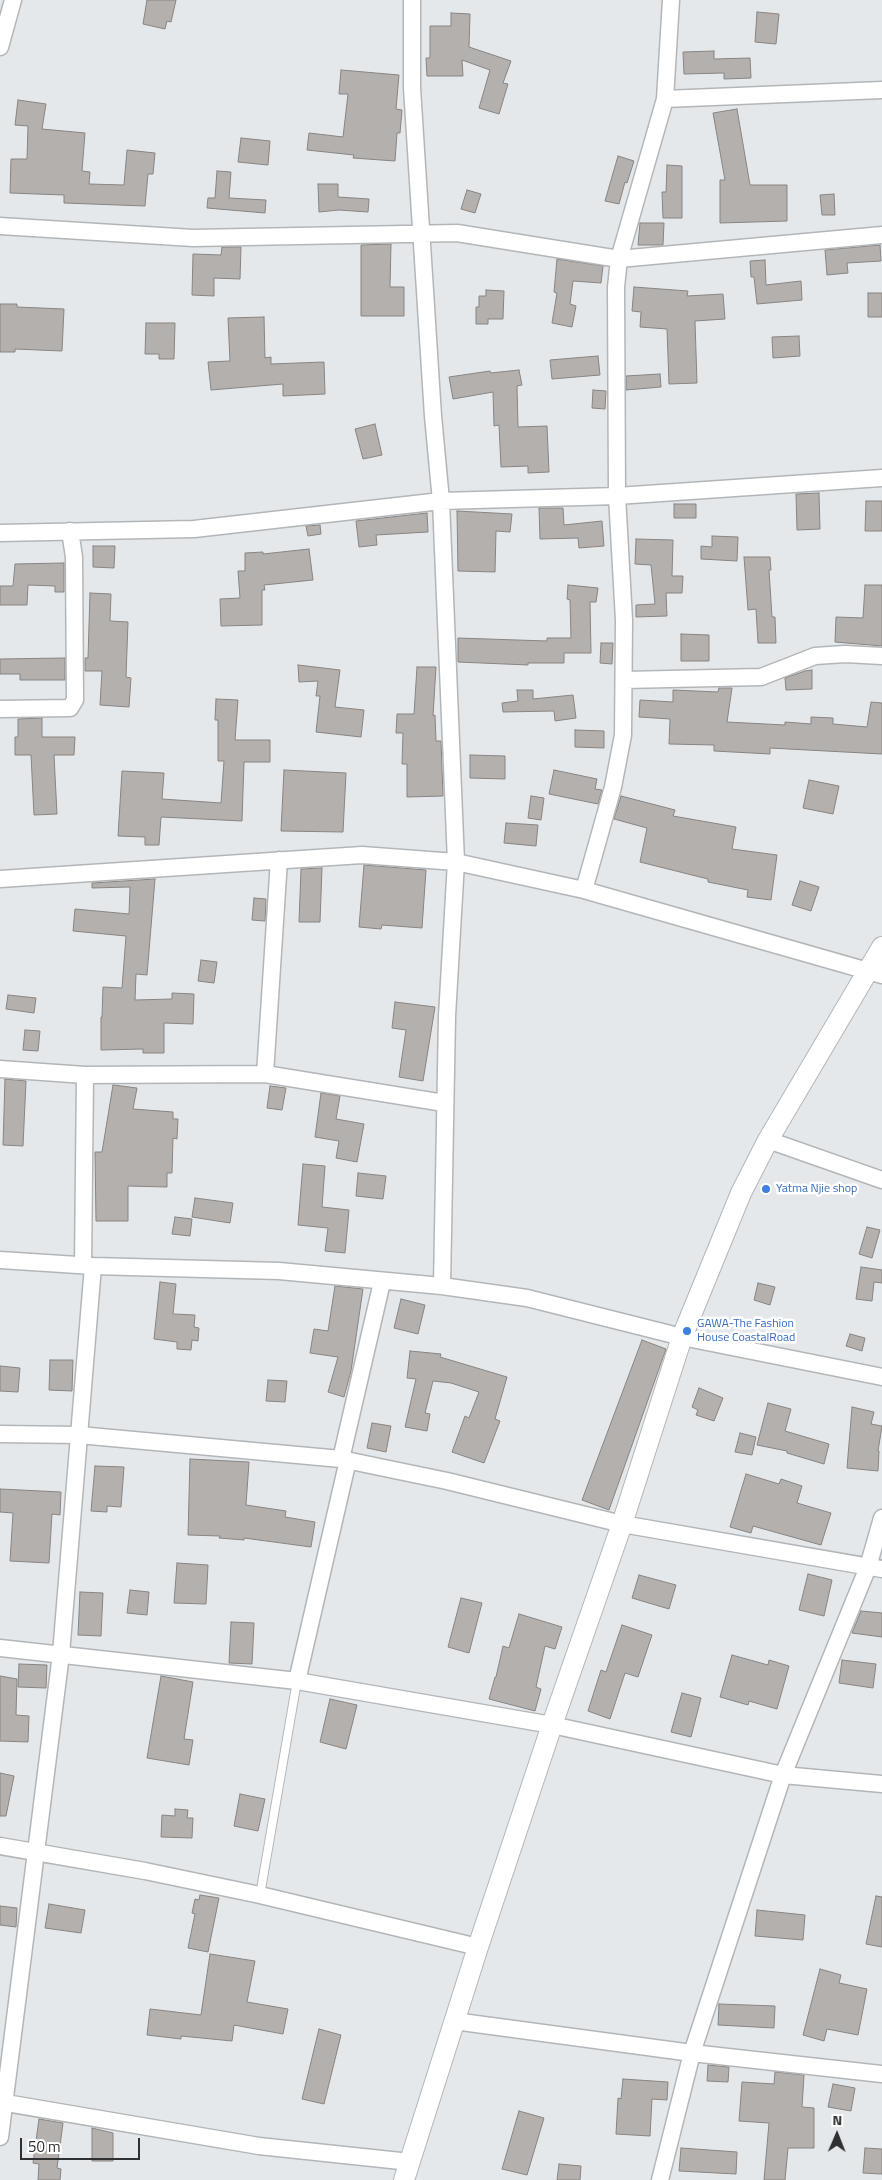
<!DOCTYPE html>
<html>
<head>
<meta charset="utf-8">
<style>
  body { margin:0 }
  #map { position:relative; width:882px; height:2180px; overflow:hidden; background:#e5e8eb; font-family:"Titillium Web",sans-serif }
  canvas { display:block }
  .north { position:absolute; left:812px; top:2110px; width:50px; height:50px; -webkit-text-stroke:4px #fff; paint-order:stroke; rotate:1deg; font-size:14px; font-weight:700; line-height:20px; text-align:center; color:#2f3031 }
  .north::after { content:''; display:block; margin:auto; width:18px; height:22px; background:#2f3031; clip-path:polygon(50% 0,100% 100%,50% 72%,0 100%) }
  .scale { position:absolute; left:20px; top:2138px; width:120px; height:22px; box-sizing:border-box; border:2px solid #2f3031; border-top:0; padding-left:6px; font-size:15px; line-height:18px; white-space:nowrap; color:#2f3031; -webkit-text-stroke:4px #fff; paint-order:stroke }
</style>
</head>
<body>
<div id="map">
<canvas width="882" height="2180"></canvas>
<div class="north">N</div>
<div class="scale">50 m</div>
</div>
<script>
const g = document.querySelector('canvas').getContext('2d');
g.lineJoin = 'round';
function paint(path, color) {
  g.fillStyle = color;
  g.fill(path, 'evenodd');
}
function poly(rows) {
  const path = new Path2D();
  for (const r of rows) {
    path.moveTo(r[0], r[1]);
    for (let i = 2; i < r.length; i += 2) path.lineTo(r[i], r[i + 1]);
  }
  return path;
}
function strokePath(path, color, width, dash) {
  g.strokeStyle = color;
  g.lineWidth = width;
  g.lineCap = dash ? 'butt' : 'round';
  g.setLineDash(dash || []);
  g.stroke(path);
}
function label(font, color, halo, rows, align = 'center') {
  g.font = font + ' "Titillium Web",sans-serif';
  g.lineWidth = 5;
  g.setLineDash([]);
  g.textBaseline = 'middle';
  g.strokeStyle = halo;
  g.fillStyle = color;
  for (const [text, x, y, turn = 0] of rows) {
    g.save();
    g.translate(x, y);
    g.rotate((+turn || 0) * Math.PI / 180);
    g.textAlign = isNaN(turn) ? turn : align;
    if (halo) g.strokeText(text, 0, 0);
    g.fillText(text, 0, 0);
    g.restore();
  }
}
const building = poly([
  [147,0,176,0,171,22,167,21,165,29,143,24,147,0],
  [757,12,779,14,776,44,755,42,757,12],
  [451,13,470,14,469,47,511,61,503,83,508,84,499,114,479,108,490,70,462,60,463,76,427,76,426,58,430,58,430,26,451,26,451,13],
  [714,51,714,59,750,58,751,78,724,79,724,73,684,74,683,52,714,51],
  [341,70,399,75,396,109,402,110,400,133,397,133,395,161,353,158,354,155,307,150,309,133,343,137,348,94,339,94,341,70],
  [18,100,46,104,42,129,85,133,82,171,90,172,89,184,124,185,127,150,155,153,153,174,148,174,145,206,64,203,64,195,10,193,11,159,27,159,28,126,15,125,18,100],
  [737,109,750,185,787,185,787,221,720,223,720,180,725,180,713,113,737,109],
  [241,138,270,141,268,165,238,162,241,138],
  [618,156,634,161,627,183,625,182,619,204,605,201,618,156],
  [667,165,682,166,682,218,663,218,662,192,666,192,667,165],
  [217,171,231,172,229,198,266,200,265,213,207,208,208,198,215,198,217,171],
  [318,184,338,184,338,197,369,199,368,212,339,210,319,212,318,184],
  [467,190,481,194,475,213,461,209,467,190],
  [834,194,835,215,822,215,820,195,834,194],
  [640,223,664,223,663,245,638,245,640,223],
  [391,244,390,287,404,287,404,316,361,316,361,245,391,244],
  [880,245,881,261,847,263,848,273,827,275,825,250,880,245],
  [222,247,241,247,240,279,214,278,214,296,192,295,193,254,221,255,222,247],
  [557,259,603,266,601,283,573,281,570,304,576,306,572,327,552,323,557,293,554,292,557,259],
  [765,260,766,285,801,281,802,300,757,304,754,277,751,277,750,261,765,260],
  [634,287,688,291,687,296,723,294,725,319,695,321,697,383,669,384,667,329,640,327,641,312,632,311,634,287],
  [486,290,504,291,503,319,488,319,488,324,476,324,476,307,479,307,479,296,486,296,486,290],
  [868,293,882,293,882,317,868,317,868,293],
  [0,304,17,304,17,307,64,309,62,351,15,349,15,352,0,352,0,304],
  [264,317,265,358,271,357,271,364,324,362,325,394,283,396,283,384,211,390,208,362,230,361,228,318,264,317],
  [146,323,175,323,174,359,159,359,159,354,145,354,146,323],
  [799,336,800,356,773,358,772,337,799,336],
  [598,356,600,375,552,379,550,360,598,356],
  [519,370,522,385,517,386,518,427,547,426,549,472,528,473,528,466,501,467,499,425,494,426,493,392,453,399,449,377,490,371,491,373,519,370],
  [660,374,661,387,626,390,626,376,660,374],
  [593,390,606,391,605,409,592,408,593,390],
  [375,424,382,455,363,459,355,429,375,424],
  [819,493,820,529,797,530,796,494,819,493],
  [866,501,882,501,882,531,865,531,866,501],
  [674,504,696,504,696,518,674,518,674,504],
  [539,508,563,508,564,525,602,521,604,546,579,548,578,538,540,539,539,508],
  [457,511,512,514,510,532,496,531,495,572,458,571,457,511],
  [427,513,428,532,376,535,377,545,359,547,356,521,427,513],
  [320,525,321,534,308,536,306,526,320,525],
  [712,536,738,537,737,561,701,559,701,546,712,547,712,536],
  [636,539,673,540,672,576,683,576,682,593,666,593,667,616,636,617,636,605,655,604,651,565,635,564,636,539],
  [93,546,115,546,114,568,93,567,93,546],
  [309,549,313,580,264,585,265,590,262,590,262,625,221,626,220,599,240,598,238,571,245,571,245,553,263,552,263,554,309,549],
  [744,557,770,557,771,570,769,570,772,617,775,617,776,643,758,643,756,609,748,610,744,557],
  [64,563,64,592,55,592,55,586,28,585,27,605,0,605,0,586,13,586,15,564,64,563],
  [568,585,598,588,596,602,590,602,591,653,564,653,564,663,528,663,528,665,458,662,458,638,547,641,547,638,571,638,570,600,567,599,568,585],
  [865,585,882,585,882,646,835,642,836,617,863,618,865,585],
  [90,593,111,594,110,621,128,622,126,677,131,678,129,707,100,705,102,671,85,671,85,658,88,658,90,593],
  [681,634,709,635,709,661,681,661,681,634],
  [601,643,613,643,612,664,600,663,601,643],
  [65,658,65,680,20,680,20,674,0,674,0,659,65,658],
  [298,665,340,670,335,707,364,710,361,737,316,732,320,696,316,696,318,681,299,682,298,665],
  [417,667,436,667,433,716,435,715,436,741,441,741,443,796,407,797,407,764,402,764,403,733,396,733,397,714,414,714,417,667],
  [812,670,812,689,786,690,785,678,805,671,812,670],
  [719,688,732,688,727,722,785,725,785,722,811,724,811,717,833,718,833,724,867,727,871,702,882,703,882,754,770,748,770,754,714,751,714,745,669,744,670,719,639,717,640,700,673,702,673,690,718,692,719,688],
  [517,690,533,690,533,699,573,695,576,718,555,721,554,711,503,712,502,703,518,701,517,690],
  [216,699,238,700,235,740,270,740,270,762,244,762,242,821,161,817,159,845,145,845,145,837,118,836,122,771,164,773,162,799,221,803,224,761,218,761,218,720,215,720,216,699],
  [42,718,42,737,75,737,74,755,54,755,57,814,34,815,31,755,15,755,15,737,18,737,18,719,42,718],
  [575,730,604,731,604,748,575,747,575,730],
  [470,755,505,756,505,779,470,778,470,755],
  [284,770,346,773,343,832,281,831,284,770],
  [554,770,597,779,595,789,602,790,598,804,549,794,554,770],
  [809,780,839,786,833,814,803,808,809,780],
  [531,796,544,798,541,820,528,818,531,796],
  [621,796,675,810,673,816,736,827,732,849,777,855,771,900,747,897,748,890,708,882,708,879,640,862,647,828,614,819,621,796],
  [506,823,538,825,536,846,504,843,506,823],
  [364,865,426,870,422,928,382,925,381,929,359,927,364,865],
  [322,868,320,922,299,922,301,869,322,868],
  [155,879,147,975,136,974,135,1000,172,999,172,993,194,994,193,1024,164,1023,164,1053,143,1053,143,1049,101,1050,101,1017,102,1017,103,987,122,988,126,936,73,931,75,909,129,914,130,887,92,888,92,883,155,879],
  [800,881,819,887,811,911,792,905,800,881],
  [254,898,266,899,265,921,252,920,254,898],
  [201,960,217,962,214,983,198,981,201,960],
  [8,995,36,998,34,1013,6,1009,8,995],
  [395,1002,435,1007,423,1081,399,1077,406,1030,392,1028,395,1002],
  [25,1030,40,1031,38,1051,23,1050,25,1030],
  [5,1079,26,1081,23,1146,3,1145,5,1079],
  [113,1085,137,1088,133,1109,173,1112,173,1119,178,1119,177,1139,173,1138,172,1173,167,1173,167,1187,128,1186,128,1221,96,1221,95,1152,102,1152,113,1085],
  [270,1086,286,1088,282,1110,267,1108,270,1086],
  [321,1093,340,1096,336,1119,364,1124,357,1162,336,1158,339,1141,315,1137,321,1093],
  [303,1164,325,1166,322,1207,349,1210,345,1253,325,1251,328,1228,298,1225,303,1164],
  [358,1173,386,1176,383,1199,356,1196,358,1173],
  [195,1198,233,1203,230,1223,192,1217,195,1198],
  [175,1217,192,1219,190,1236,172,1234,175,1217],
  [867,1227,880,1230,872,1258,859,1254,867,1227],
  [861,1267,882,1270,882,1283,874,1282,872,1301,856,1299,861,1267],
  [160,1282,176,1284,173,1314,195,1315,194,1327,199,1328,198,1341,192,1340,191,1350,177,1349,177,1342,154,1339,160,1282],
  [758,1283,775,1287,770,1305,754,1300,758,1283],
  [335,1286,363,1289,351,1371,344,1397,328,1392,338,1357,310,1353,314,1329,328,1331,335,1286],
  [401,1299,425,1305,418,1334,394,1328,401,1299],
  [850,1334,865,1338,862,1351,846,1346,850,1334],
  [642,1340,666,1349,609,1510,582,1500,642,1340],
  [410,1351,441,1354,440,1357,507,1377,495,1419,500,1421,484,1463,452,1452,465,1416,469,1418,479,1392,451,1383,433,1381,425,1413,430,1414,427,1431,405,1427,416,1379,407,1378,410,1351],
  [50,1360,73,1360,72,1391,49,1390,50,1360],
  [0,1366,20,1368,18,1392,0,1391,0,1366],
  [268,1380,287,1381,285,1402,266,1401,268,1380],
  [699,1388,723,1398,714,1421,696,1415,698,1410,692,1407,699,1388],
  [768,1403,791,1409,785,1431,829,1444,824,1464,787,1453,787,1451,757,1445,768,1403],
  [852,1407,874,1412,871,1424,882,1426,878,1451,879,1451,878,1471,847,1468,852,1407],
  [372,1423,391,1426,386,1452,367,1448,372,1423],
  [740,1433,756,1437,752,1455,735,1452,740,1433],
  [190,1459,249,1462,246,1505,286,1511,285,1517,315,1522,311,1547,244,1538,244,1540,219,1538,220,1536,188,1535,190,1459],
  [95,1466,124,1467,121,1507,107,1506,107,1512,91,1511,95,1466],
  [746,1474,779,1484,781,1479,802,1486,797,1503,831,1513,821,1545,753,1526,751,1533,730,1527,746,1474],
  [0,1489,61,1492,60,1515,52,1514,49,1563,10,1561,13,1513,0,1512,0,1489],
  [177,1563,208,1565,206,1604,174,1603,177,1563],
  [808,1574,832,1580,824,1616,799,1610,808,1574],
  [639,1575,676,1585,669,1609,632,1598,639,1575],
  [130,1590,149,1592,147,1615,127,1613,130,1590],
  [80,1592,103,1593,101,1636,78,1635,80,1592],
  [461,1598,482,1603,469,1653,448,1647,461,1598],
  [861,1611,882,1613,882,1637,852,1633,861,1611],
  [519,1614,562,1627,555,1649,545,1646,536,1687,541,1689,535,1711,489,1699,495,1677,496,1677,503,1646,509,1648,519,1614],
  [231,1622,254,1623,252,1664,229,1663,231,1622],
  [622,1625,652,1635,638,1677,625,1673,610,1719,588,1711,601,1670,606,1672,622,1625],
  [732,1655,768,1665,769,1660,789,1666,777,1709,749,1701,748,1705,720,1697,732,1655],
  [842,1660,876,1664,873,1688,839,1683,842,1660],
  [19,1664,47,1665,46,1688,18,1687,19,1664],
  [0,1676,17,1679,16,1715,29,1716,28,1742,0,1741,0,1676],
  [161,1676,193,1682,184,1739,193,1740,189,1765,147,1758,161,1676],
  [682,1693,701,1698,691,1737,671,1732,682,1693],
  [330,1699,357,1705,346,1749,320,1742,330,1699],
  [0,1773,14,1776,6,1816,0,1816,0,1773],
  [240,1794,265,1799,258,1831,234,1826,240,1794],
  [175,1809,188,1810,187,1818,193,1818,192,1838,161,1837,162,1815,175,1816,175,1809],
  [200,1895,219,1898,208,1952,188,1948,195,1914,192,1913,195,1899,199,1900,200,1895],
  [876,1896,882,1897,882,1947,866,1944,876,1896],
  [49,1904,85,1910,81,1933,45,1928,49,1904],
  [0,1906,17,1908,16,1927,0,1925,0,1906],
  [757,1910,805,1915,803,1940,755,1936,757,1910],
  [210,1954,255,1961,247,2002,288,2009,283,2034,234,2025,232,2041,181,2036,181,2039,147,2035,150,2009,201,2015,210,1954],
  [820,1969,841,1975,839,1983,867,1989,858,2035,827,2029,824,2041,803,2035,820,1969],
  [719,2004,775,2006,774,2028,718,2025,719,2004],
  [319,2029,341,2035,324,2104,302,2099,319,2029],
  [708,2065,729,2067,728,2082,707,2081,708,2065],
  [775,2072,804,2075,802,2107,814,2108,814,2148,788,2148,785,2180,764,2180,769,2123,739,2121,742,2082,774,2084,775,2072],
  [623,2079,668,2082,667,2100,652,2099,650,2136,616,2134,618,2098,621,2099,623,2079],
  [833,2084,855,2088,851,2111,828,2107,833,2084],
  [519,2111,544,2118,527,2175,502,2169,519,2111],
  [39,2119,63,2123,57,2168,61,2169,60,2180,38,2180,39,2164,33,2163,39,2119],
  [92,2128,113,2133,113,2161,92,2161,92,2128],
  [681,2148,737,2152,736,2174,679,2171,681,2148],
  [865,2148,882,2149,882,2174,863,2173,865,2148],
  [559,2164,581,2166,580,2180,557,2180,559,2164]
]);
paint(building, '#b4b0ae');
strokePath(building, '#888482', 1);
const service = poly([
  [260,1895,297,1681]
]);
const minor = poly([
  [412,0,412,88,433,416,441,501,456,862,447,1016,442,1286],
  [0,47,13,0],
  [665,99,882,90],
  [0,226,193,238,457,233,619,259,882,235],
  [0,533,194,529,441,501,617,496,882,478],
  [624,680,761,677,815,656,845,654,882,656],
  [0,709,70,708,75,700,74,557,70,531],
  [0,879,362,855,456,862,584,890,882,975],
  [584,890,613,787,623,735,624,620,617,496,616,287,619,259,665,99,671,0],
  [0,1069,85,1075,265,1074,444,1103],
  [265,1074,279,860],
  [768,1140,882,1180],
  [0,1260,93,1266,279,1271,442,1286,527,1298,682,1337,882,1377],
  [83,1265,85,1075],
  [0,1434,79,1435,341,1459,447,1481,622,1524,882,1569],
  [341,1459,382,1282],
  [0,1648,297,1681,552,1725,783,1775,882,1784],
  [297,1681,348,1460],
  [0,1846,145,1871,260,1895,478,1947],
  [454,2021,692,2053,882,2074],
  [0,2102,259,2146,410,2162],
  [0,2137,61,1654,93,1266],
  [660,2180,692,2053,783,1775,868,1567,882,1518]
]);
const tertiary = poly([
  [404,2180,478,1947,552,1725,622,1524,682,1337,741,1193,768,1140,882,947]
]);
strokePath(service, '#b3b6b8', 10);
strokePath(minor, '#b3b6b8', 19);
strokePath(tertiary, '#b3b6b8', 22);
strokePath(service, '#fff', 8);
strokePath(minor, '#fff', 16);
strokePath(tertiary, '#fff', 20);
for (const [x, y, r, color] of [
  [766,1189,5,"#3f7fe0"],
  [687,1331,5,"#3f7fe0"]
]) {
  const dot = new Path2D();
  dot.arc(x, y, r, 0, 2 * Math.PI);
  g.fillStyle = color;
  g.fill(dot);
  strokePath(dot, '#fff', 2);
}
label('12px', '#366cbe', '#fff', [
  ["Yatma Njie shop",776,1189],
  ["GAWA-The Fashion",697,1324],
  ["House CoastalRoad",697,1338]
], 'left');
</script>
</body>
</html>
